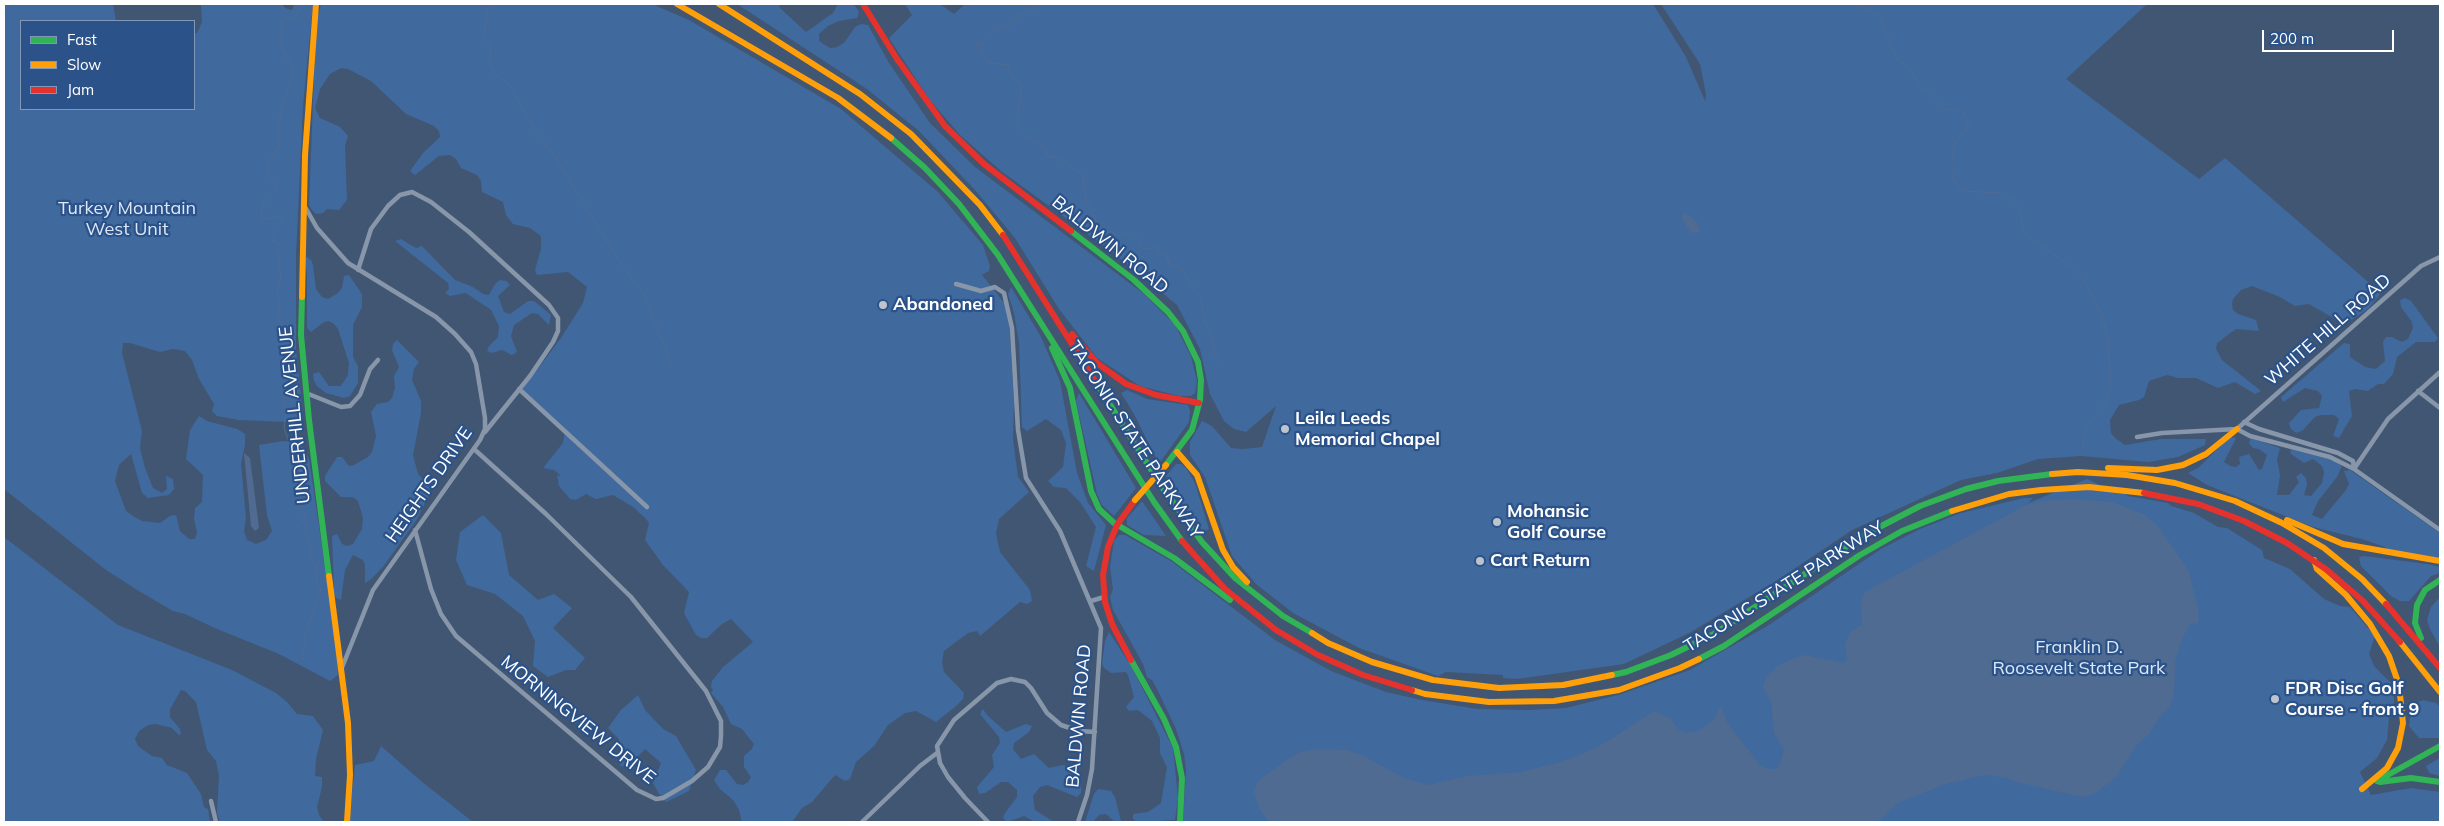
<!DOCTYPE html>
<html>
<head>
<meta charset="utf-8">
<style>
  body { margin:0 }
  #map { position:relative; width:2444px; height:826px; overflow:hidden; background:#415673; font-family:Mulish,sans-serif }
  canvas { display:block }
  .frame { position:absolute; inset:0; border:5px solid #fff; pointer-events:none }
  .legend { position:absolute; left:20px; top:20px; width:175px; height:90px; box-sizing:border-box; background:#2b5289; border:1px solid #8097b8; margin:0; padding:6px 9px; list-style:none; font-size:15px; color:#fff }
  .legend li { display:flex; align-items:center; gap:10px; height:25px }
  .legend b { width:25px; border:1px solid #8097b8 }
  .scale { position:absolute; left:2262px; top:30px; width:132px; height:22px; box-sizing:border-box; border:2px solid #fff; border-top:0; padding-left:6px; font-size:15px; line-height:18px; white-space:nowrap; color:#fff; -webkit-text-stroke:4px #2b5289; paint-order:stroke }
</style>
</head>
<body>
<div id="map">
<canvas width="2444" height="826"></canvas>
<div class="frame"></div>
<ul class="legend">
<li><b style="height:6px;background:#30b455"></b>Fast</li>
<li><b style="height:6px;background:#ff9f0a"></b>Slow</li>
<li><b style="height:6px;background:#e5322d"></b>Jam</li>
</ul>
<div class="scale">200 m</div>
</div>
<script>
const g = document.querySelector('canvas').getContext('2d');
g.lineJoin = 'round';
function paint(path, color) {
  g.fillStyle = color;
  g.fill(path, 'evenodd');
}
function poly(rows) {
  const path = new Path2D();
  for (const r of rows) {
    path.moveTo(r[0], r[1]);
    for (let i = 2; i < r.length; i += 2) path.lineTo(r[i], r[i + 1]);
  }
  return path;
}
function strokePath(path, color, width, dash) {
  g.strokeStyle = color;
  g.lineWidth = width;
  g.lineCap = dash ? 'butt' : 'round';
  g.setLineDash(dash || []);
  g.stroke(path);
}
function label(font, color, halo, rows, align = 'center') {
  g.font = font + ' Mulish,sans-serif';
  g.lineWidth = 4.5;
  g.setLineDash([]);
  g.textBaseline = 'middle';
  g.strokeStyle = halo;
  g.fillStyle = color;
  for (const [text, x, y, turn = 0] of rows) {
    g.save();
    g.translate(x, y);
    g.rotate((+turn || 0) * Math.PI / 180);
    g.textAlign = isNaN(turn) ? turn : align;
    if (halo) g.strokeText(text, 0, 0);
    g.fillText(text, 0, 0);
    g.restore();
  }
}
paint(poly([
  [4,4,113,4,116,21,21,21,21,109,194,109,194,34,197,33,202,22,201,4,282,4,285,8,292,10,294,4,313,4,303,106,296,255,296,350,303,417,298,421,286,422,239,420,217,416,212,411,214,404,199,379,192,360,185,351,173,349,160,352,130,343,123,343,122,353,142,431,140,448,145,468,153,488,162,493,167,489,166,476,173,479,174,489,169,495,148,498,142,493,131,454,119,465,115,481,126,511,133,516,142,521,160,523,170,516,176,515,180,531,189,539,195,539,197,532,194,519,195,508,202,502,203,475,186,459,190,430,199,416,207,421,237,429,245,434,245,445,241,464,246,518,244,531,247,540,256,544,266,540,272,531,267,515,259,445,283,441,295,442,303,447,309,459,337,648,338,675,330,681,279,654,217,629,185,614,173,611,139,591,106,570,4,489],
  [321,4,652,4,689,20,841,109,938,192,983,245,990,266,989,271,982,275,1005,304,1009,320,1014,402,1013,439,1018,477,1029,492,999,519,996,533,1000,552,1030,590,1032,601,1027,604,1020,602,980,636,977,631,968,633,944,651,942,662,944,672,964,693,963,699,955,707,936,722,916,711,905,713,888,725,874,746,856,762,850,779,845,781,835,775,812,802,802,808,792,822,742,822,739,810,733,800,720,789,714,780,720,770,726,770,737,784,743,785,748,782,751,777,744,767,744,756,752,749,754,744,742,729,731,724,723,707,711,693,713,690,711,687,712,681,723,667,753,642,731,619,722,624,707,638,701,638,696,635,684,613,689,592,663,565,645,540,649,523,646,519,633,507,613,495,596,499,586,494,576,500,570,499,559,486,557,475,561,477,559,474,554,470,543,468,563,443,565,430,522,390,561,338,583,303,587,287,568,272,537,275,535,270,541,249,541,236,530,228,513,224,506,215,503,202,482,192,481,181,477,175,461,168,456,159,450,155,439,156,415,175,410,171,423,153,440,137,439,131,434,126,406,114,371,81,348,69,341,68,330,74,320,89,315,108,320,118,340,127,348,136,345,146,347,200,339,210,327,209,323,213,316,214,312,210,309,205,316,24],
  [737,4,779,4,780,8,806,32,833,13,838,4,854,4,859,12,857,18,839,21,828,26,819,34,819,41,830,48,837,47,844,43,855,27,861,24,868,25,889,63,930,123,975,167,1144,294,1175,325,1191,356,1197,381,1195,393,1191,396,1179,396,1140,386,1097,358,1059,309,1015,238,976,191,919,131,867,89],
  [905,4,940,4,954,14,965,4,1653,4,1686,57,1705,101,1706,94,1700,64,1661,4,2147,4,2066,79,2199,179,2225,158,2381,293,2368,309,2353,319,2342,323,2309,304,2295,306,2280,297,2252,286,2241,290,2233,299,2232,304,2233,310,2238,314,2256,320,2259,331,2236,329,2217,343,2216,349,2222,360,2261,391,2255,394,2235,382,2218,388,2196,378,2178,378,2167,375,2149,381,2144,397,2139,400,2119,405,2110,420,2111,433,2115,438,2125,445,2161,439,2206,439,2205,445,2178,457,2148,462,2081,456,2038,459,1997,473,1961,480,1852,530,1779,579,1691,632,1624,664,1517,679,1503,678,1503,675,1446,672,1438,676,1359,648,1293,613,1256,584,1232,556,1205,477,1190,455,1190,442,1202,421,1212,426,1231,448,1243,449,1262,447,1276,406,1246,432,1234,429,1224,421,1210,394,1200,349,1177,305,1111,251,1001,171,960,135,929,99,889,38,912,15],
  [401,239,416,248,422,246,455,280,473,287,483,294,489,295,495,284,500,280,506,281,510,285,498,296,504,312,510,314,528,301,534,301,551,315,549,325,538,314,532,313,514,325,511,336,517,352,512,355,502,350,492,353,487,351,489,346,498,337,499,326,491,310,466,293,450,296,445,293,449,289,448,283,395,241],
  [305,256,311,260,313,265,316,289,322,297,328,299,338,293,342,288,344,276,349,275,362,294,362,307,353,325,353,357,358,366,358,383,350,396,344,398,326,393,317,386,314,381,313,374,319,372,329,386,341,386,348,375,349,363,338,329,334,324,329,321,324,322,311,332,307,328,307,276],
  [1011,287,1041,337,1060,381,1077,473,1088,503,1106,525,1094,571,1086,566,1096,527,1080,502,1066,488,1054,487,1048,481,1063,467,1066,443,1061,430,1046,419,1027,431,1022,427,1019,343,1014,313,1008,294],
  [2405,298,2411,301,2438,338,2435,342,2416,342,2397,357,2393,374,2384,384,2378,384,2368,391,2355,389,2349,391,2352,416,2339,438,2333,436,2339,419,2334,415,2321,415,2315,417,2302,431,2296,433,2291,429,2289,423,2301,410,2319,408,2322,396,2318,391,2305,388,2283,402,2281,397,2344,343,2350,344,2350,357,2365,367,2376,369,2385,361,2383,342,2386,337,2392,337,2402,342,2408,339,2413,328,2412,322,2401,307,2400,300],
  [397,340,419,362,414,369,412,380,421,401,421,413,413,455,418,474,430,487,430,493,417,519,383,567,370,580,365,583,365,565,363,560,353,555,345,570,341,600,336,598,334,593,332,536,337,534,342,544,347,546,353,544,362,529,363,518,358,501,353,497,341,497,325,481,325,476,337,457,342,457,349,466,354,465,368,457,372,452,376,436,371,412,377,404,388,402,392,398,395,388,394,376,399,367,392,350,393,344],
  [1127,390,1147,399,1188,405,1190,411,1189,422,1161,461,1156,458,1134,414,1121,393],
  [1079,393,1136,488,1114,516,1102,505,1097,494,1076,401],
  [2230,437,2236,438,2224,462,2230,466,2236,467,2240,464,2239,457,2249,454,2259,470,2262,469,2267,455,2259,449,2253,448,2249,443,2251,438,2280,448,2277,459,2280,475,2277,495,2289,495,2299,482,2296,477,2301,473,2306,478,2307,485,2304,495,2311,496,2322,483,2324,472,2322,466,2313,459,2304,463,2291,454,2290,449,2333,460,2342,466,2337,477,2318,501,2312,515,2322,519,2346,490,2349,484,2344,471,2350,470,2440,533,2440,560,2388,551,2385,547,2362,539,2313,527,2207,485,2188,473,2198,468],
  [1176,464,1181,464,1186,468,1195,483,1209,529,1203,532,1177,496,1166,476],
  [2087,479,2108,489,2121,490,2128,496,2168,503,2171,506,2194,513,2218,527,2227,528,2262,550,2264,558,2290,569,2324,599,2340,606,2350,607,2375,636,2369,654,2374,666,2394,686,2394,703,2389,717,2387,740,2377,758,2360,772,2371,795,2411,788,2440,792,2440,822,1183,822,1186,770,1184,754,1176,729,1157,689,1152,680,1147,677,1143,664,1113,610,1110,597,1113,589,1110,567,1114,541,1119,535,1125,535,1171,561,1275,640,1331,671,1386,692,1422,700,1477,709,1529,710,1566,708,1618,695,1690,670,1769,625,1881,549,1920,529,1961,513,2024,498,2033,498,2028,503],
  [1142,501,1166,536,1144,535,1127,525,1127,518],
  [483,515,501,533,509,575,538,600,554,594,572,608,553,628,585,658,575,670,566,670,548,677,533,666,535,641,523,616,495,594,467,585,456,560,460,532],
  [4,537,118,625,232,670,276,693,287,702,297,714,313,716,323,730,316,759,315,776,322,777,322,787,317,807,319,815,324,822,220,822,217,813,219,776,216,761,207,750,196,702,185,691,181,690,170,709,170,717,180,729,181,734,179,735,172,728,156,724,148,725,139,731,135,739,138,746,152,756,162,758,167,765,187,773,201,794,204,807,208,809,210,822,4,822],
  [2364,556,2427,564,2440,567,2440,573,2431,576,2409,601,2400,601,2391,596,2361,566,2359,557],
  [2440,597,2440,647,2430,629,2427,620,2431,607],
  [1109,632,1131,666,1173,748,1178,798,1175,820,1137,822,1133,819,1133,814,1148,812,1161,803,1167,767,1160,753,1160,738,1152,721,1138,710,1129,711,1126,707,1134,697,1128,675,1126,672,1111,673,1104,668,1102,664,1105,641],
  [638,695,645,710,663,729,676,736,696,770,689,791,666,802,659,794,653,783,661,763,645,749,636,758,622,767,616,760,625,752,618,738,608,728,621,710],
  [2423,700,2436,703,2440,707,2439,738,2419,738,2409,726,2411,706],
  [983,709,987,715,1006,732,1026,724,1032,726,1029,732,1014,743,1013,749,1021,759,1034,754,1049,768,1063,765,1075,769,1081,781,1081,793,1077,797,1047,785,1040,787,1033,796,1035,810,1054,822,1035,822,1024,816,1007,822,1003,818,1005,813,1017,797,1017,790,1008,782,1001,782,985,793,979,794,977,787,994,767,992,755,1000,743,999,737,980,714],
  [381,746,421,781,473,822,349,822,355,765,374,761],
  [2440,758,2440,776,2429,773,2426,766],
  [1098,789,1111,791,1115,797,1121,821,1115,822,1106,814,1099,815,1093,822,1085,822,1094,794]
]), '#40699e');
paint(poly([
  [1685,213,1697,222,1700,232,1692,233,1685,225,1682,216],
  [244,453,250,458,259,528,255,531,251,526],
  [2071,499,2112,502,2145,515,2156,524,2188,569,2198,609,2199,621,2197,624,2190,623,2181,642,2175,663,2174,694,2170,706,2159,718,2148,735,2136,746,2116,777,2093,795,2082,797,2021,783,2007,778,1984,775,1942,785,1898,803,1878,822,1269,822,1259,808,1254,791,1258,781,1288,759,1300,752,1315,749,1347,750,1362,755,1406,779,1429,785,1467,776,1521,772,1557,763,1583,754,1608,741,1654,711,1670,718,1677,728,1685,733,1698,731,1714,719,1721,706,1727,722,1759,764,1768,769,1775,769,1780,765,1784,749,1774,733,1771,702,1763,686,1767,676,1776,667,1794,658,1805,655,1844,663,1847,659,1845,645,1850,632,1862,625,1861,601,1865,592,2024,506,2040,501]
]), '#506b91');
strokePath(poly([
  [489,4,483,38,491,46,489,64,495,74,509,84,535,130,553,153,615,255,646,298,672,367],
  [1039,4,1035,8,1021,14,1009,26,997,26,977,44,983,45,983,56,987,62,1008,65,1012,77,1020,83,1022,98,1019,104,1017,120,1020,132,1045,149,1048,156,1058,158,1082,174,1086,198,1101,233,1104,235,1110,231,1120,236,1128,231,1137,238,1143,249,1156,247,1159,252,1167,255,1169,265,1180,267,1201,299,1204,320,1214,344,1214,353,1221,364],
  [1859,4,1880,17,1896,58,1911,69,1919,86,1929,92,1941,107,1947,110,1959,110,1964,113,1969,125,1955,143,1952,156,1952,175,1958,188,1964,191,1999,193,2011,198,2019,208,2024,233,2073,268,2081,277,2093,296,2103,320,2108,341,2111,387,2105,403,2086,426,2082,450],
  [275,229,283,218,281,216,262,220,261,213,265,200,278,189,275,183,268,179,267,170,270,159,276,153,279,144,279,120,294,69,281,48,281,28,283,20,297,15,300,9,297,4],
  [274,236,272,241,277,242,281,248,278,253,281,278,277,290,280,301,278,318,284,331,283,339,289,348,286,362,290,382,285,389,284,407,286,413,284,428,293,453,300,460,301,510,305,517,303,522,306,526,305,530,311,545,311,557,316,566,317,583,321,590,304,636,306,640,302,653,303,661]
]), '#506b91', 1);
strokePath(poly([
  [304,205,317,228,348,263,436,317,455,334,471,352,476,364,485,418,485,429,480,440,373,590,341,670],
  [358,270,371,229,388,206,400,195,412,192,431,202,469,232,549,305,558,318,558,331,553,342,530,376,485,432],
  [956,284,981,291,995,287,1004,293,1012,328,1018,430,1026,478,1060,531,1101,628,1092,769,1087,795,1078,822],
  [519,389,647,507],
  [2418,391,2440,408],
  [306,393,341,407,350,406,360,395,370,369,378,360],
  [2244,422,2259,429,2338,453,2353,461,2354,469],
  [2237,429,2421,266,2440,257],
  [2137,437,2162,433,2237,429,2250,436,2330,457,2354,469,2440,530],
  [2354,469,2388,419,2440,372],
  [415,530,431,589,441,614,456,636,637,790,656,799,663,798,692,781,708,767,720,747,721,736,721,721,706,691,631,597,546,514,474,449],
  [1091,601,1104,597],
  [211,801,216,822],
  [862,822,920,766,937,753],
  [988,822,965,798,948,777,940,763,937,746,954,720,997,683,1011,679,1025,682,1031,688,1047,713,1061,725,1079,731,1095,732]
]), '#8896a9', 4.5);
strokePath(poly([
  [891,138,925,168,959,204,998,255,1154,502,1182,541],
  [1071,231,1134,280,1168,312,1183,331,1198,362,1201,380,1200,400,1192,430,1166,465],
  [302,297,301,335,309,420,329,576],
  [1052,348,1070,388,1091,491,1099,509,1114,523,1174,558,1230,600],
  [1097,384,1164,490,1202,542,1235,578,1283,616,1312,633],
  [2421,638,2415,623,2417,605,2425,590,2440,580],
  [1699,659,1724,646,1860,555,1902,531,1952,511],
  [1131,660,1164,719,1176,747,1182,778,1180,822],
  [1612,675,1626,672,1671,655,1714,634,1864,535,1920,506,1966,489,1998,481,2052,474],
  [2377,781,2440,746],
  [2380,782,2411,778,2440,782]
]), '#30b455', 6);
strokePath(poly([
  [677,4,838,98,891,138],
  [719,4,860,94,911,134,980,205,1003,235],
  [302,297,305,155,316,4],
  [1177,452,1197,475,1223,550,1233,567,1247,582],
  [2108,468,2157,470,2183,465,2206,454,2237,429],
  [2052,474,2078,472,2127,475,2175,483,2235,501,2282,523,2324,548,2362,579,2386,604],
  [1952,511,2009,494,2041,490,2089,487,2144,493],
  [2287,520,2343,544,2440,561],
  [2314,560,2317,569,2346,595,2370,624,2389,656,2399,685,2403,723,2398,748,2387,768,2362,789],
  [329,576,348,723,350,775,347,822],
  [1312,633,1328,643,1372,662,1433,680,1499,688,1563,685,1612,675],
  [2400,642,2440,692],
  [1412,690,1425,694,1489,702,1554,701,1619,690,1680,668,1699,659]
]), '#ff9f0a', 6);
strokePath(poly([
  [863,4,897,59,945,126,984,164,1071,231],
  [1003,235,1097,384],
  [1072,334,1097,363,1126,384,1156,395,1199,403],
  [2144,493,2198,504,2244,521,2287,543,2327,570,2363,601,2400,642],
  [1182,541,1225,589,1276,630,1318,655,1363,675,1412,690],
  [2386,604,2440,668],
  [1131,660,1112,624,1105,602,1103,575,1108,547,1117,525,1135,500]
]), '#e5322d', 6);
strokePath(poly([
  [1135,500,1166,465]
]), '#ff9f0a', 6);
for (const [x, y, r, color] of [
  [883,305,5,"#bcc4ce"],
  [1285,429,5,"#bcc4ce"],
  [1497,522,5,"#bcc4ce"],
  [1480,561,5,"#bcc4ce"],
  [2275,699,5,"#bcc4ce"]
]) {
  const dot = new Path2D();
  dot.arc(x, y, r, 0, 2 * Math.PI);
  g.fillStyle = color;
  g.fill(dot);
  strokePath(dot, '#2b5289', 2);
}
label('18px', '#dce8f7', '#2b5289', [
  ["Turkey Mountain",127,209],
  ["West Unit",127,230],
  ["Franklin D.",2079,648],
  ["Roosevelt State Park",2079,669]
]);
label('18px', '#fff', '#2b5289', [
  ["BALDWIN ROAD",1110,245,39],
  ["WHITE HILL ROAD",2328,330,-41],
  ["UNDERHILL AVENUE",295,415,-96],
  ["TACONIC STATE PARKWAY",1135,440,57],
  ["HEIGHTS DRIVE",429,485,-55],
  ["TACONIC STATE PARKWAY",1784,587,-32],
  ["BALDWIN ROAD",1079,716,-85],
  ["MORNINGVIEW DRIVE",578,720,39]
]);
label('bold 18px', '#fff', '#2b5289', [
  ["Abandoned",893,305],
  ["Leila Leeds",1295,419],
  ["Memorial Chapel",1295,440],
  ["Mohansic",1507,512],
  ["Golf Course",1507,533],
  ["Cart Return",1490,561],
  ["FDR Disc Golf",2285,689],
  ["Course - front 9",2285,710]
], 'left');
</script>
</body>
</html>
